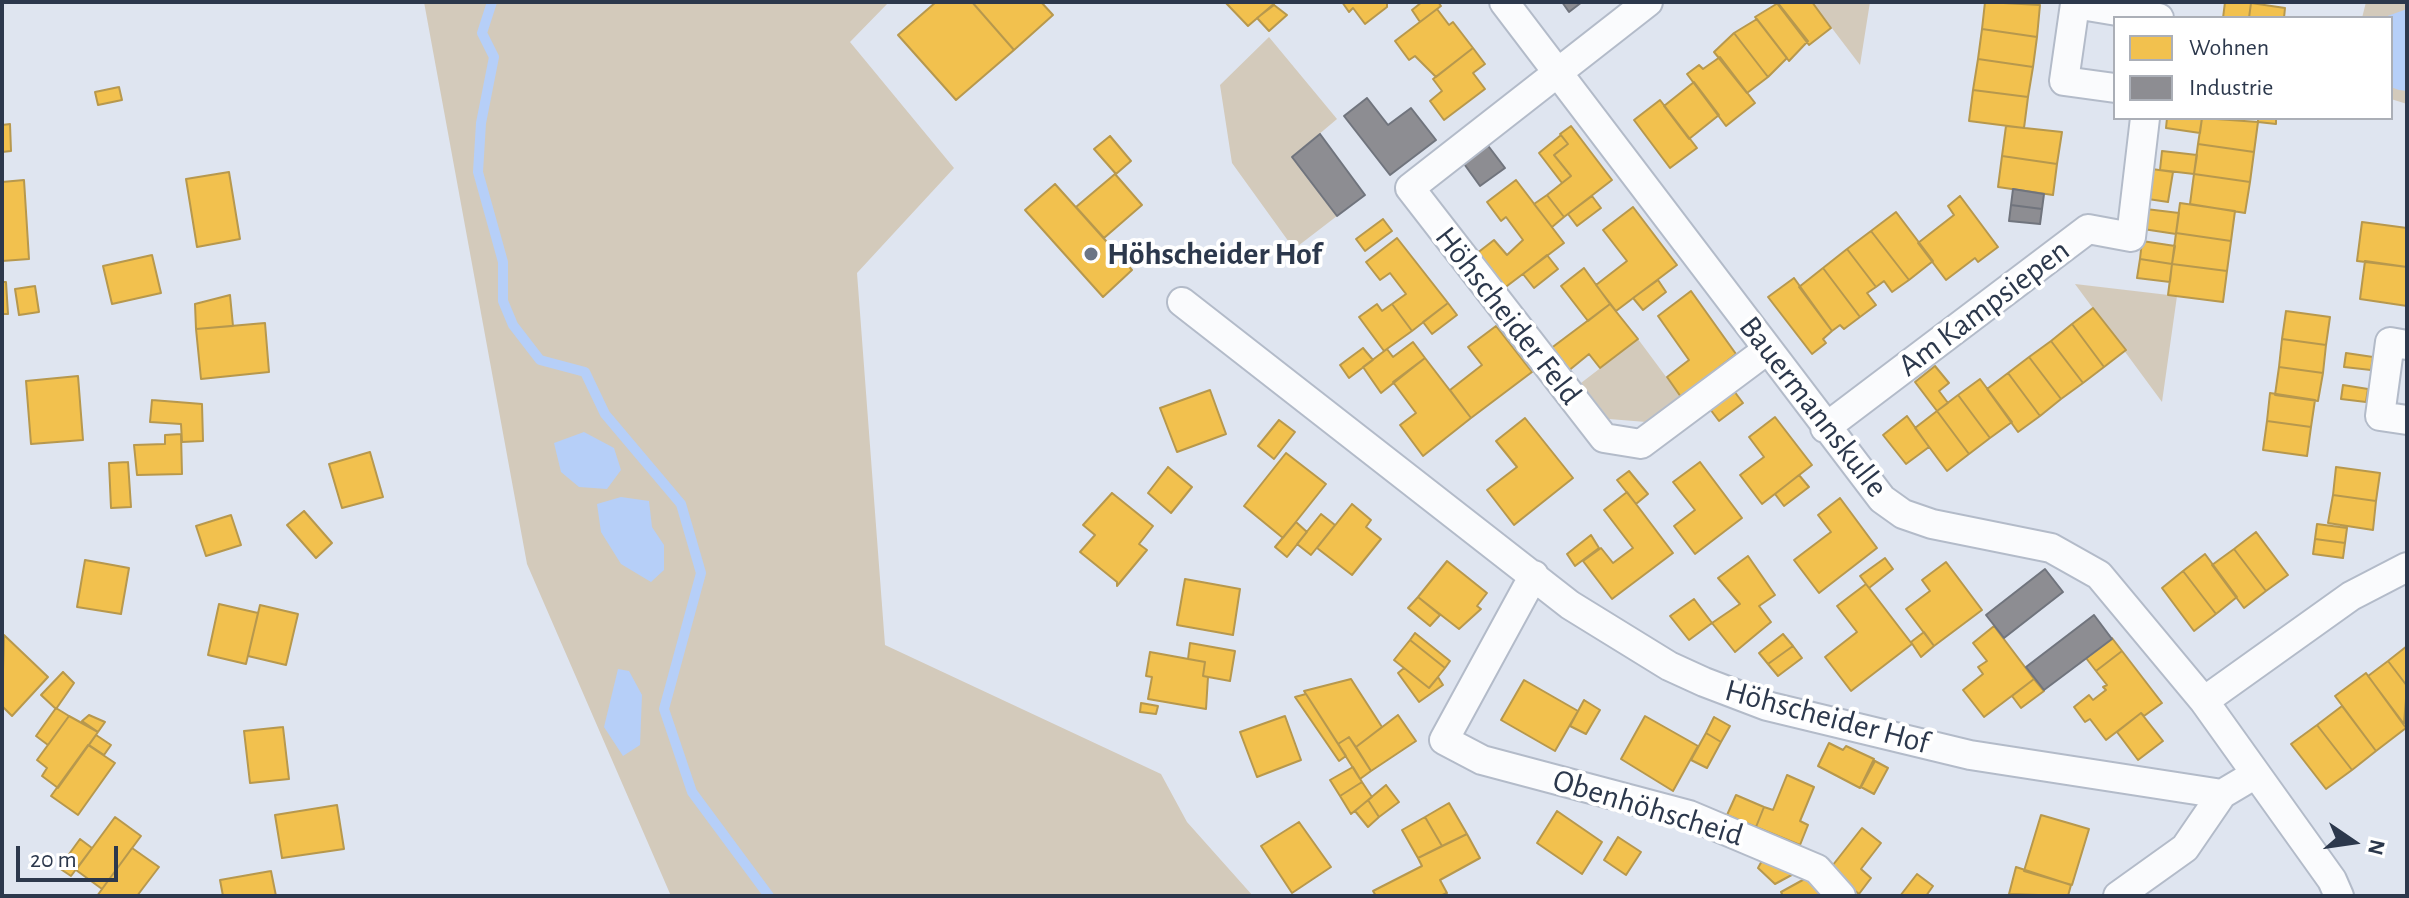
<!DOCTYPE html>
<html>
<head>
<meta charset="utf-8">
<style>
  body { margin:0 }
  #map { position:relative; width:2409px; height:898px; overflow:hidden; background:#dfe5f0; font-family:"Alegreya Sans",sans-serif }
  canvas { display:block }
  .frame { position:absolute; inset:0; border:4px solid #2c384c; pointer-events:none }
  .legend { position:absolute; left:2113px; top:16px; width:280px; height:104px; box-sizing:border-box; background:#fff; border:2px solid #abafb7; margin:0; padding:10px 14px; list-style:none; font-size:24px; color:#2c384c }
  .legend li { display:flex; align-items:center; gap:16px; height:40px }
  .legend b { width:40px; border:2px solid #abafb7 }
  .north { position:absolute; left:2313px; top:802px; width:80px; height:80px; -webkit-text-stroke:6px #fff; paint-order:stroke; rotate:103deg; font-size:22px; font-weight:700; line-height:32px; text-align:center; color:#2c384c }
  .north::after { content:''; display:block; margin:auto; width:28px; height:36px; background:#2c384c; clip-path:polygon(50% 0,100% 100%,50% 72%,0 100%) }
  .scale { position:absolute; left:16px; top:846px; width:102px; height:36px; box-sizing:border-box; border:4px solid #2c384c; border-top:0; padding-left:10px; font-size:24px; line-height:28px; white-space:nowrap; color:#2c384c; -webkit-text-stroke:6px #fff; paint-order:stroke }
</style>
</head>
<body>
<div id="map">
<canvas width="2409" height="898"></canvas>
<div class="frame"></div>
<ul class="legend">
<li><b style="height:22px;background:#f2c14e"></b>Wohnen</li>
<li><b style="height:22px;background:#8d8d92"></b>Industrie</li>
</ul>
<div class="north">N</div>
<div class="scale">20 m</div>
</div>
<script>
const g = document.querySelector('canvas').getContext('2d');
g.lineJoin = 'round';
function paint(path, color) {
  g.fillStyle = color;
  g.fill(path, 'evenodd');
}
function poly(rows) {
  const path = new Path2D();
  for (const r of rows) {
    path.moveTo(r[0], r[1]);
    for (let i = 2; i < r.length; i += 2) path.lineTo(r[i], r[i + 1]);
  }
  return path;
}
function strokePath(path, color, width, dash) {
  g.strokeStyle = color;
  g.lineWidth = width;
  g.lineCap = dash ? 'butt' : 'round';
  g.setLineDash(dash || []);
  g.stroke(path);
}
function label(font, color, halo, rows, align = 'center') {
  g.font = font + ' "Alegreya Sans",sans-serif';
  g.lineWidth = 8;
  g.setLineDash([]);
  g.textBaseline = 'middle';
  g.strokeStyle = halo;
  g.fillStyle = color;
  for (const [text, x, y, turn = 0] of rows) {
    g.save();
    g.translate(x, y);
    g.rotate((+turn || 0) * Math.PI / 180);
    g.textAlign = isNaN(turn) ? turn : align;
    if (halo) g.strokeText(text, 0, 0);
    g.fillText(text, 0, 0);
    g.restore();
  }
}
paint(poly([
  [424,2,889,2,850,42,954,168,857,273,885,645,1161,774,1187,822,1253,896,671,896,527,564],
  [1812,2,1870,2,1860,65],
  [2366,2,2407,2,2407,104,2391,99,2391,18,2362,18],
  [1269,37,1337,119,1292,157,1337,216,1294,249,1232,163,1220,85],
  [2075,284,2177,296,2162,402],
  [1638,339,1681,397,1646,422,1609,419,1581,383]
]), '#d3cabb');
paint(poly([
  [2407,9,2407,91,2399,90,2391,87,2391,18,2382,18],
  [584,432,614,448,621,470,607,489,579,487,561,472,554,443],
  [621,497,649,501,652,527,664,545,664,570,651,582,621,564,601,532,597,504],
  [618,669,629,671,642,695,640,745,623,756,604,727]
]), '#b6cff8');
const homes = poly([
  [936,2,972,2,1014,50,956,100,898,35,936,2],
  [972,2,1041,2,1053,15,1014,50,972,2],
  [1225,2,1276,2,1248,26,1225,2],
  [1342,2,1387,2,1387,7,1365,24,1353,8,1349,12,1342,2],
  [1422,2,1438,2,1441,6,1420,22,1412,10,1422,2],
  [1776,2,1812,2,1831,28,1809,45,1776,2],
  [1985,2,2040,5,2037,37,1982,29,1985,2],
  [2225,2,2251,3,2249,18,2223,18,2225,2],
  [1778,3,1808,41,1789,61,1755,17,1778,3],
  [2251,3,2285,8,2284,18,2249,18,2251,3],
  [1274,5,1287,15,1269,31,1257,18,1274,5],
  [1437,9,1449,25,1453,22,1473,48,1436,77,1415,56,1409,60,1395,41,1437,9],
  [1757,19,1787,58,1768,77,1734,33,1757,19],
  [1982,29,2037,37,2033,67,1978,59,1982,29],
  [1734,33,1768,77,1747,93,1714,52,1734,33],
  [1473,48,1485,64,1473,73,1485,89,1444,120,1430,101,1442,91,1433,79,1473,48],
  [1720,57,1755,103,1726,126,1687,74,1699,65,1703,69,1720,57],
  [1978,59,2033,67,2028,97,1973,90,1978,59],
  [1694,82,1719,115,1689,139,1664,106,1694,82],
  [119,87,122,100,98,105,95,92,119,87],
  [1973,90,2028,97,2024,128,1969,121,1973,90],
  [1660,100,1697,148,1670,168,1634,120,1660,100],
  [2167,118,2202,118,2200,133,2166,128,2167,118],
  [2202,118,2258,122,2254,152,2198,144,2202,118],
  [2258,118,2276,118,2276,124,2258,122,2258,118],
  [10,124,11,151,2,152,2,125,10,124],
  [1571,126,1612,180,1564,217,1547,195,1571,176,1554,155,1568,144,1560,134,1571,126],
  [2006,126,2062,132,2057,164,2002,156,2006,126],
  [1561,135,1568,144,1554,155,1571,176,1562,183,1539,153,1561,135],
  [1110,136,1131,161,1116,174,1094,149,1110,136],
  [2198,144,2254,152,2250,182,2194,174,2198,144],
  [2162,151,2197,155,2194,174,2160,170,2162,151],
  [2002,156,2057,164,2053,195,1998,187,2002,156],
  [2152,169,2173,172,2168,202,2148,199,2152,169],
  [229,172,240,239,197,247,186,179,229,172],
  [1115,174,1142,205,1104,238,1076,207,1115,174],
  [2194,174,2250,182,2245,213,2190,204,2194,174],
  [24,180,29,259,2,261,2,182,24,180],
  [1516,180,1564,243,1503,289,1476,254,1494,240,1507,255,1523,240,1506,217,1501,221,1487,202,1516,180],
  [1055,184,1132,270,1103,297,1025,210,1055,184],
  [1547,195,1564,217,1552,227,1534,204,1547,195],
  [1592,196,1601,208,1577,226,1568,214,1592,196],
  [1960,196,1998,247,1978,262,1975,258,1946,280,1918,243,1954,215,1948,206,1960,196],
  [2180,203,2235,211,2231,241,2176,233,2180,203],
  [1633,207,1677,265,1616,311,1596,285,1627,261,1603,230,1633,207],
  [2146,209,2179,213,2176,234,2143,229,2146,209],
  [1896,212,1933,261,1909,280,1871,231,1896,212],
  [1383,219,1392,231,1365,251,1356,239,1383,219],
  [2362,222,2407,228,2407,267,2357,261,2362,222],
  [1871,231,1909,280,1892,292,1884,281,1876,287,1847,249,1871,231],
  [2176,233,2231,241,2227,271,2172,264,2176,233],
  [1397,238,1448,303,1412,331,1392,304,1406,294,1390,273,1380,280,1366,262,1397,238],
  [2142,241,2175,246,2172,264,2140,259,2142,241],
  [1847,249,1876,287,1867,293,1876,305,1860,317,1823,268,1847,249],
  [152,255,161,293,112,304,103,266,152,255],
  [1547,255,1558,269,1534,288,1523,274,1547,255],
  [2140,259,2172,264,2170,282,2137,278,2140,259],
  [2365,261,2407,267,2407,306,2360,299,2365,261],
  [2172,264,2227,271,2223,302,2168,295,2172,264],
  [1584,268,1610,304,1588,321,1561,286,1584,268],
  [1823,268,1860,317,1844,329,1840,325,1832,331,1799,287,1823,268],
  [1794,278,1832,331,1823,339,1826,343,1812,354,1768,297,1794,278],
  [1658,280,1666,292,1643,310,1633,298,1658,280],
  [2,282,6,282,8,314,2,314,2,282],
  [35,286,39,312,19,315,15,289,35,286],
  [1691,291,1736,354,1681,397,1667,377,1689,360,1658,316,1691,291],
  [230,295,233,326,196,329,195,304,230,295],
  [1448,303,1457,315,1432,334,1423,322,1448,303],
  [1377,304,1382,311,1392,304,1412,331,1384,351,1359,317,1377,304],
  [1610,304,1638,339,1600,368,1589,354,1567,372,1550,349,1610,304],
  [2093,308,2126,350,2104,367,2072,324,2093,308],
  [2286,311,2330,317,2326,345,2282,339,2286,311],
  [265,323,269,372,201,379,196,329,265,323],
  [2072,324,2104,367,2083,383,2051,341,2072,324],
  [1496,326,1532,372,1471,418,1450,390,1482,365,1468,347,1496,326],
  [2282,339,2326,345,2323,373,2279,367,2282,339],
  [2051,341,2083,383,2061,399,2029,357,2051,341],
  [1413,342,1425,358,1381,393,1363,367,1387,349,1393,357,1413,342],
  [1363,348,1373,360,1349,378,1340,365,1363,348],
  [2346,353,2373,357,2371,370,2344,367,2346,353],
  [2029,357,2061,399,2040,416,2008,373,2029,357],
  [1425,358,1471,418,1423,456,1400,425,1416,413,1393,382,1425,358],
  [1935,366,1949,383,1939,391,1948,403,1937,411,1915,382,1935,366],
  [2279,367,2323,373,2318,401,2275,395,2279,367],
  [2008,373,2040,416,2018,432,1987,389,2008,373],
  [78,376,83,440,31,444,26,381,78,376],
  [1980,379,2012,422,1990,438,1958,395,1980,379],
  [2343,385,2368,389,2366,402,2341,399,2343,385],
  [1210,390,1226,434,1177,452,1160,408,1210,390],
  [1734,391,1743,403,1719,421,1710,409,1734,391],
  [2270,393,2315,400,2311,427,2267,421,2270,393],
  [1958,395,1990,438,1969,454,1937,411,1958,395],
  [152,400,202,404,203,441,182,442,181,424,150,422,152,400],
  [1937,411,1969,454,1947,471,1915,428,1937,411],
  [1907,416,1929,447,1906,464,1883,435,1907,416],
  [1775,417,1812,465,1762,504,1740,475,1764,457,1749,437,1775,417],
  [1525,418,1573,478,1514,525,1487,490,1517,467,1496,441,1525,418],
  [1279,420,1295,432,1274,459,1258,446,1279,420],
  [2267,421,2311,427,2307,456,2263,450,2267,421],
  [181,434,182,474,137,475,134,445,165,444,165,435,181,434],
  [370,452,383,497,342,508,329,464,370,452],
  [1286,453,1326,484,1283,538,1244,506,1286,453],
  [128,462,131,507,111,508,109,463,128,462],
  [1700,462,1742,518,1695,554,1674,526,1695,510,1673,482,1700,462],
  [1168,467,1192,487,1171,513,1148,493,1168,467],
  [2336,467,2380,473,2376,501,2333,495,2336,467],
  [1629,471,1648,494,1636,504,1617,480,1629,471],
  [1799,475,1809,487,1784,506,1775,494,1799,475],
  [1627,492,1673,553,1612,599,1583,561,1601,548,1613,563,1633,548,1604,510,1627,492],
  [1112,493,1153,526,1139,544,1147,550,1117,586,1117,582,1080,552,1095,535,1083,525,1112,493],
  [2333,495,2376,501,2373,530,2328,523,2333,495],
  [1840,498,1877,548,1819,593,1794,560,1831,532,1818,515,1840,498],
  [1352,504,1371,520,1366,527,1381,539,1352,575,1317,548,1352,504],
  [304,511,332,543,316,558,287,525,304,511],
  [1321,514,1335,525,1311,555,1297,544,1321,514],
  [231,515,241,545,206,556,196,526,231,515],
  [1296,522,1307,532,1287,557,1275,547,1296,522],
  [2317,524,2347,528,2345,543,2315,539,2317,524],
  [2256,532,2288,575,2266,591,2234,549,2256,532],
  [1591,535,1599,548,1575,566,1567,554,1591,535],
  [2315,539,2345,543,2343,558,2313,554,2315,539],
  [2234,549,2266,591,2244,608,2212,565,2234,549],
  [2205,554,2237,597,2216,614,2183,571,2205,554],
  [1748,556,1775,595,1759,606,1771,622,1735,652,1712,623,1740,604,1718,578,1748,556],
  [1885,558,1893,569,1869,588,1860,576,1885,558],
  [85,560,129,568,121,614,77,607,85,560],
  [1447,561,1487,593,1477,606,1481,609,1459,629,1418,597,1447,561],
  [1946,562,1982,610,1934,646,1906,609,1930,591,1922,580,1946,562],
  [2183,571,2216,614,2194,631,2162,588,2183,571],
  [1185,579,1240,589,1233,635,1177,625,1185,579],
  [1866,584,1912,644,1851,691,1825,657,1857,632,1837,606,1866,584],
  [1418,597,1440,615,1430,626,1408,608,1418,597],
  [1694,599,1712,623,1689,640,1670,616,1694,599],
  [219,604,258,613,246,664,208,655,219,604],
  [260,605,298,614,286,665,248,656,260,605],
  [1994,626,2034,679,1984,717,1963,690,1983,674,1978,667,1987,661,1973,643,1994,626],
  [1924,632,1934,646,1921,657,1911,642,1924,632],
  [1415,633,1450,661,1445,668,1410,640,1415,633],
  [1783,634,1793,646,1768,664,1759,653,1783,634],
  [4,635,48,677,12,716,2,706,4,635],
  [2112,638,2122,651,2096,671,2086,658,2112,638],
  [1410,640,1445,668,1429,688,1394,660,1410,640],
  [1190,643,1235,651,1230,681,1203,676,1205,662,1188,659,1190,643],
  [1793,646,1802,658,1778,676,1768,664,1793,646],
  [2407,646,2407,686,2388,661,2407,646],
  [2122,651,2162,703,2144,716,2141,713,2106,740,2090,719,2085,722,2074,707,2089,695,2093,700,2106,690,2103,687,2107,685,2096,671,2122,651],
  [1150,652,1205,662,1203,676,1208,677,1206,709,1148,699,1152,677,1146,676,1150,652],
  [2388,661,2407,686,2404,724,2368,676,2388,661],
  [1404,668,1429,688,1438,677,1443,685,1419,702,1398,673,1404,668],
  [63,672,74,683,56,709,41,695,63,672],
  [2366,673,2406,728,2376,751,2335,696,2366,673],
  [1351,679,1382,727,1356,747,1349,737,1338,744,1304,691,1351,679],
  [2034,679,2044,691,2021,708,2012,696,2034,679],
  [1524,680,1578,711,1555,751,1501,720,1524,680],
  [1306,694,1346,756,1339,761,1295,697,1306,694],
  [1584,700,1600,710,1586,734,1570,726,1584,700],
  [1141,703,1158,706,1156,714,1140,712,1141,703],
  [2342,706,2376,751,2352,770,2317,725,2342,706],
  [56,708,69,716,48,745,36,736,56,708],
  [2141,713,2163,741,2138,760,2117,732,2141,713],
  [89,715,105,722,98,732,82,721,89,715],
  [1398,715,1416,741,1371,771,1356,747,1398,715],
  [69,716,98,732,58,788,42,776,47,768,37,760,69,716],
  [1285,716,1301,760,1257,777,1240,732,1285,716],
  [1645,716,1698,746,1673,791,1621,759,1645,716],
  [1714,717,1730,726,1721,742,1706,733,1714,717],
  [2317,725,2352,770,2326,789,2291,744,2317,725],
  [283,727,289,779,250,783,244,731,283,727],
  [1706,733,1721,742,1707,768,1691,760,1706,733],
  [96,735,111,745,104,755,89,745,96,735],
  [1349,737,1371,771,1360,779,1338,744,1349,737],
  [1829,743,1843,750,1846,746,1874,759,1860,788,1818,766,1829,743],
  [88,745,115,763,78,815,51,796,88,745],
  [1875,761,1888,768,1874,794,1861,787,1875,761],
  [1353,767,1362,782,1340,796,1330,780,1353,767],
  [1787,775,1814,787,1800,821,1808,825,1800,845,1756,827,1764,807,1773,810,1787,775],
  [1362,782,1372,797,1351,814,1340,796,1362,782],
  [1386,785,1399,802,1379,817,1368,800,1386,785],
  [1736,795,1764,807,1756,827,1727,815,1736,795],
  [1368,800,1379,817,1368,827,1355,811,1368,800],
  [1449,803,1467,834,1442,846,1425,817,1449,803],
  [337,805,344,849,282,858,275,815,337,805],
  [1557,811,1602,842,1582,874,1537,843,1557,811],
  [2041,815,2089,829,2072,885,2024,871,2041,815],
  [115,817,141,836,102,889,76,870,115,817],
  [1425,817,1442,846,1418,858,1402,830,1425,817],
  [1299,822,1331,867,1292,893,1261,846,1299,822],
  [1862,828,1881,843,1861,869,1871,878,1859,894,1829,870,1862,828],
  [1467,834,1480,858,1440,880,1447,893,1440,896,1376,896,1373,891,1422,866,1418,858,1467,834],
  [1618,837,1641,852,1626,875,1604,860,1618,837],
  [80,839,92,848,71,876,59,868,80,839],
  [132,848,159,867,143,888,137,896,97,896,132,848],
  [1764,857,1799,871,1775,884,1758,868,1764,857],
  [2016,867,2071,885,2068,896,2009,894,2016,867],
  [271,871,276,896,223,896,220,880,271,871],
  [1917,874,1933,886,1926,896,1900,896,1917,874],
  [1810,876,1821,896,1783,896,1781,892,1810,876]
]);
paint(homes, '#f2c14e');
strokePath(homes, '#b7984d', 2);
const industry = poly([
  [1562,2,1582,2,1569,12,1562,2],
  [1367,98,1388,125,1411,108,1436,140,1390,175,1344,116,1367,98],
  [1320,134,1365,195,1337,216,1292,157,1320,134],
  [1486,143,1505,168,1480,186,1462,161,1486,143],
  [2013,189,2044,194,2042,209,2011,205,2013,189],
  [2011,205,2042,209,2040,224,2009,221,2011,205],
  [2045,569,2063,592,2004,638,1986,615,2045,569],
  [2094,615,2112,639,2044,690,2026,667,2094,615]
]);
paint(industry, '#8d8d92');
strokePath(industry, '#70747d', 2);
strokePath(poly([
  [492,2,482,33,494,57,481,123,478,172,503,262,503,301,513,325,540,360,585,372,605,414,681,504,701,573,664,709,692,792,769,896]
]), '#b6cff8', 10);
const street = poly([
  [1504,2,1882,499,1903,514,1932,524,2051,548,2099,575,2204,701,2332,880,2339,896],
  [1648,2,1410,188,1604,438,1641,444,1767,350],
  [2115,88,2064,81,2075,4,2159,18],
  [1182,302,1570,605,1669,666,1704,682,1767,706,1970,755,2222,794,2254,775],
  [2407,345,2390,342,2380,416,2407,420],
  [1825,428,2088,229,2131,237,2145,118],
  [1534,575,1444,740,1482,760,1689,815,1817,869,1841,896],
  [2204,701,2351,596,2407,567],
  [2118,896,2185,848,2222,794]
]);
strokePath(street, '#b3bbc9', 32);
strokePath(street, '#fafbfd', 28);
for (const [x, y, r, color] of [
  [1091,254,8,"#6b7585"]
]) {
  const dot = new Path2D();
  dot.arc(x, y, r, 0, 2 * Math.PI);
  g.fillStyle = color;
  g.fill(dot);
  strokePath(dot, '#fff', 3);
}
label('bold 32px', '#2c384c', '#fff', [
  ["Höhscheider Hof",1107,254]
], 'left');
label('32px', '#2c384c', '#fff', [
  ["Am Kampsiepen",1984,308,-37],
  ["Höhscheider Feld",1508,316,52],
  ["Bauermannskulle",1813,407,52],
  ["Höhscheider Hof",1827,717,15],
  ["Obenhöhscheid",1648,808,17]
]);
</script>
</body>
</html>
